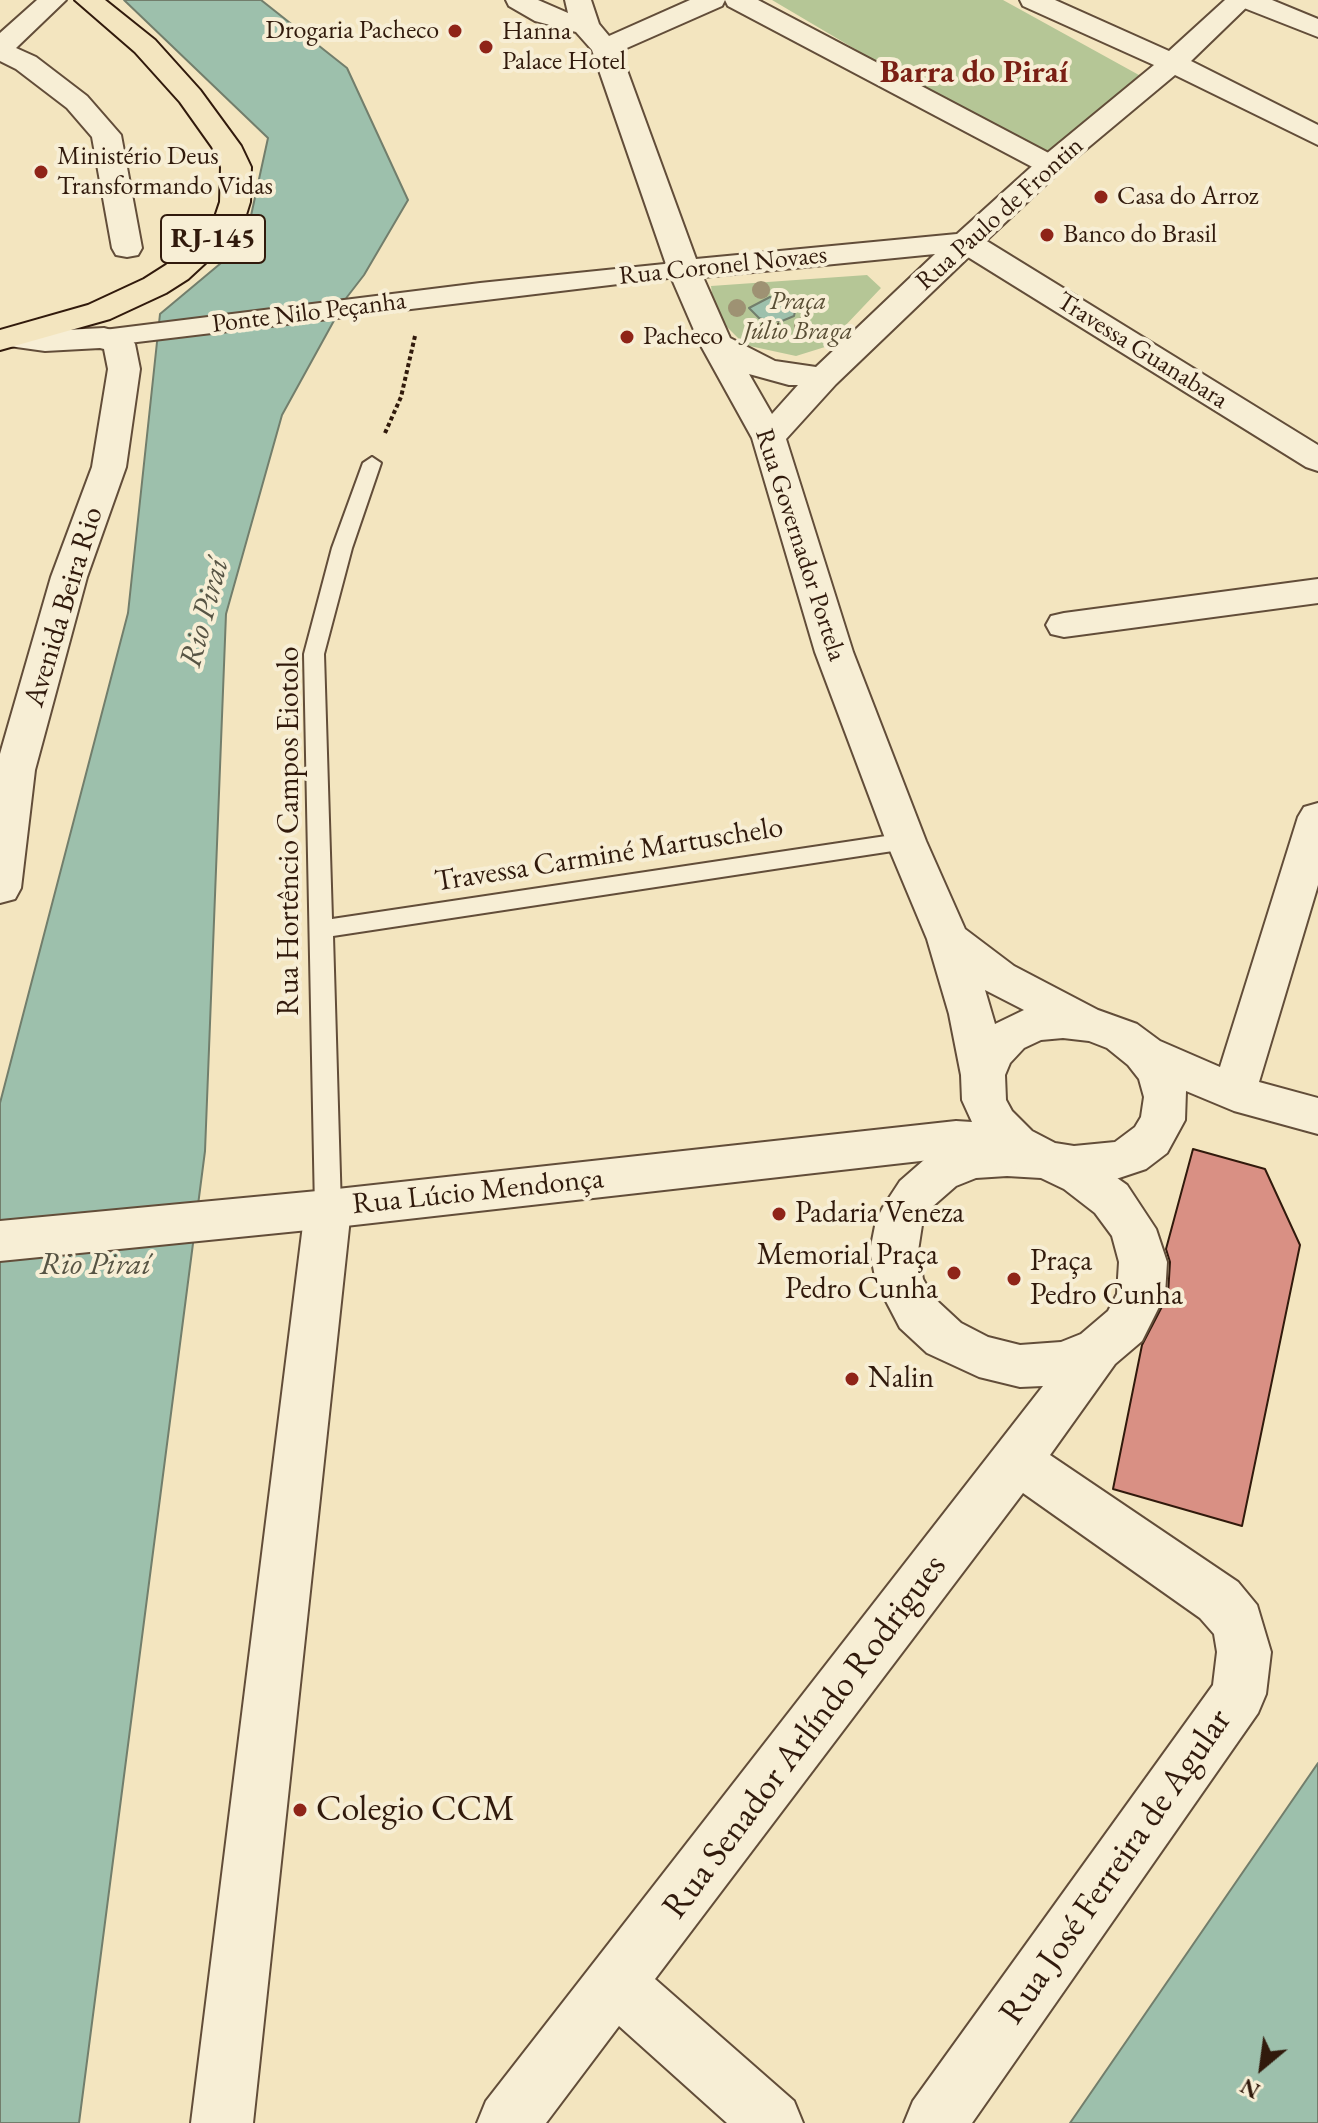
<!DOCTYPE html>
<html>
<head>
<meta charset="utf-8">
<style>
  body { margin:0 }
  #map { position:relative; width:1318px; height:2123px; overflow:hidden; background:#f3e5bf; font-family:"EB Garamond",serif }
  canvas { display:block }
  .north { position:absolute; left:1222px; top:2027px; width:80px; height:80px; -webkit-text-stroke:6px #f7eed5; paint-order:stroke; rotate:209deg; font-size:22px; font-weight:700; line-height:32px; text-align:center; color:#311a0c }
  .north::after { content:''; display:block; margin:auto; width:28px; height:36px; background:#311a0c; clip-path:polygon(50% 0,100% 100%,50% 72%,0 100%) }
</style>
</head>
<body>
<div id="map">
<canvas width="1318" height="2123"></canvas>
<div class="north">N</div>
</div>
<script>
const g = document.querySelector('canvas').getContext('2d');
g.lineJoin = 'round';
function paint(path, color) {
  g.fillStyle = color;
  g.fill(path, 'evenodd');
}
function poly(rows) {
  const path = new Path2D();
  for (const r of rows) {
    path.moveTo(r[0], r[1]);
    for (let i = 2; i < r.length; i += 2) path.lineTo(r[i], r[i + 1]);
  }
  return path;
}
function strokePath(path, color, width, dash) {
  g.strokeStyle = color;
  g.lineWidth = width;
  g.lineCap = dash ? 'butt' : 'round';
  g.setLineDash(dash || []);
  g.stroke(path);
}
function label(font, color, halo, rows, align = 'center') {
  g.font = font + ' "EB Garamond",serif';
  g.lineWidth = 8;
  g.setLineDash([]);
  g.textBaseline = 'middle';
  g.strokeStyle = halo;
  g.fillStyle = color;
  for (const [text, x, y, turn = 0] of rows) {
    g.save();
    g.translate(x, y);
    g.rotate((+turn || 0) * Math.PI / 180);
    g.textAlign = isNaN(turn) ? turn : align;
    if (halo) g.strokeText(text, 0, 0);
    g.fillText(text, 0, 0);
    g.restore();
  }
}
paint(poly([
  [772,0,1003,0,1148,80,1048,163],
  [867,275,881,288,825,347,796,356,745,345,715,315,711,286]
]), '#b5c696');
const water = poly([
  [124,0,261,0,347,68,408,200,364,275,347,297,282,415,226,614,205,1151,79,2123,0,2123,0,1103,128,613,160,314,245,243,268,138,124,0],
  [770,297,788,301,796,307,794,316,782,321,768,321,759,318,749,308,770,297],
  [1318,1763,1318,2123,1070,2123,1318,1763]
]);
paint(water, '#9dc0ac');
strokePath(water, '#727e6c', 2);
const building = poly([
  [1193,1149,1265,1169,1300,1245,1242,1526,1113,1489,1142,1345,1168,1295,1170,1262,1166,1249,1193,1149]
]);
paint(building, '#d99084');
strokePath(building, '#311a0c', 2);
const service = poly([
  [372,457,381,463,352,548,324,654,332,919,906,833,914,835,917,841,914,847,906,849,333,936,341,1209,337,1216,328,1220,319,1216,315,1209,304,654,332,548,363,463,372,457]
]);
const pedestrian = poly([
  [684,262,693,265,697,270,693,275,104,346,95,344,91,338,95,332,104,330,480,283,684,262]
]);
const minor = poly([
  [37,0,66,0,16,48,36,57,87,96,121,135,142,248,138,255,127,257,116,255,112,248,92,137,67,108,16,69,0,61,0,33,37,0],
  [725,0,758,0,1060,159,1065,165,1060,171,1050,174,1040,171,728,6,725,0],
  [1236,0,1272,0,1318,19,1318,37,1239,6,1236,0],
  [966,233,977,235,1318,445,1318,471,1306,467,955,249,951,242,955,235,966,233],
  [13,328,45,331,104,328,115,331,130,337,135,344,140,369,126,467,87,577,35,770,21,888,15,899,0,903,0,754,51,577,92,467,108,369,104,349,100,348,45,351,2,345,2,331,13,328],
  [1318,579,1318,603,1064,637,1051,634,1046,625,1051,616,1064,613,1318,579],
  [1007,1138,1047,1141,1096,1163,1127,1185,1156,1229,1167,1262,1165,1295,1142,1341,1115,1364,1050,1455,1238,1582,1257,1605,1271,1652,1266,1694,1258,1713,972,2123,904,2123,913,2101,1213,1685,1217,1652,1214,1634,1200,1618,1023,1493,655,1979,794,2101,803,2123,727,2123,619,2026,546,2123,477,2123,486,2101,1043,1386,1020,1387,979,1377,927,1353,900,1328,876,1282,870,1251,876,1221,883,1207,900,1181,924,1160,972,1141,1007,1138],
  [1007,1176,1041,1178,1064,1189,1095,1213,1112,1236,1119,1262,1117,1294,1108,1311,1081,1334,1061,1342,1020,1345,988,1337,961,1323,934,1298,923,1279,918,1251,922,1225,932,1207,956,1186,976,1178,1007,1176],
  [328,1190,344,1195,351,1209,253,2123,191,2123,305,1209,312,1195,328,1190]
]);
const tertiary = poly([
  [506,0,538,0,568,13,565,0,591,0,599,24,609,36,690,0,725,0,722,6,620,51,696,259,957,234,1040,159,1154,65,1023,6,1020,0,1055,0,1169,51,1225,0,1254,0,1191,61,1318,125,1318,145,1175,75,1060,171,977,249,836,384,786,439,853,652,926,841,965,929,1014,966,1098,1010,1137,1024,1160,1041,1220,1067,1298,817,1304,807,1318,803,1318,885,1259,1082,1318,1098,1318,1134,1234,1111,1186,1091,1185,1120,1167,1153,1146,1169,1104,1183,1074,1184,984,1160,956,1157,328,1228,0,1261,0,1221,328,1190,956,1121,972,1122,962,1100,961,1075,949,1014,927,939,886,841,815,652,752,438,700,344,668,270,592,50,576,32,535,21,509,6,506,0],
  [935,254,816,367,775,361,730,338,703,277,935,254],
  [749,374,789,385,798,385,772,414,749,374],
  [985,990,1024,1010,995,1024,985,990],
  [1063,1038,1089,1041,1107,1048,1128,1065,1139,1079,1144,1097,1141,1117,1135,1127,1115,1142,1074,1146,1055,1143,1032,1131,1012,1111,1006,1100,1005,1075,1010,1063,1024,1048,1041,1040,1063,1038]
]);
const primary = poly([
  [75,0,105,0,155,40,200,90,241,146,251,167,250,202,245,218,228,242,188,279,166,293,110,319,0,350,0,330,88,305,144,279,166,265,206,228,215,217,220,202,221,167,212,147,180,102,135,52,75,0]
]);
strokePath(service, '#624d39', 4);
strokePath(pedestrian, '#624d39', 4);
strokePath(minor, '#624d39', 4);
strokePath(tertiary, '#624d39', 4);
strokePath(primary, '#311a0c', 4);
strokePath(poly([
  [385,433,401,397,415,336]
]), '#311a0c', 4, [4, 3]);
paint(service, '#f7eed5');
paint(pedestrian, '#f7eed5');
paint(minor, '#f7eed5');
paint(tertiary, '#f7eed5');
paint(primary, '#f3e5bf');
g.fillStyle = '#9e9273';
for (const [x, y] of [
  [761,290],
  [737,308],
  [803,326]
]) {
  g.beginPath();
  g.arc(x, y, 9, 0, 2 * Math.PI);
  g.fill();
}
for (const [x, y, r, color] of [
  [455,31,8,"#8f2418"],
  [486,47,8,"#8f2418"],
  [41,172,8,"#8f2418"],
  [1101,197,8,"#8f2418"],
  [1047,235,8,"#8f2418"],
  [627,337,8,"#8f2418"],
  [779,1214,8,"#8f2418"],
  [954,1273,8,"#8f2418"],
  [1014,1279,8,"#8f2418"],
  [852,1379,8,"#8f2418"],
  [300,1810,8,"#8f2418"]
]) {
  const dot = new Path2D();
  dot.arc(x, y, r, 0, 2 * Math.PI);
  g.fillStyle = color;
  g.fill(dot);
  strokePath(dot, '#f7eed5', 3);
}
label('26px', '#311a0c', '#f7eed5', [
  ["Drogaria Pacheco",439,31,"right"],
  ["Hanna",502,32],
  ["Palace Hotel",502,62],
  ["Ministério Deus",57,157],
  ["Transformando Vidas",57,187],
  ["Casa do Arroz",1117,197],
  ["Banco do Brasil",1063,235],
  ["Pacheco",643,337]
], 'left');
label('26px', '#311a0c', '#f7eed5', [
  ["Rua Paulo de Frontin",1000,214,-42],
  ["Rua Coronel Novaes",723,266,-6],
  ["Ponte Nilo Peçanha",309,313,-7],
  ["Travessa Guanabara",1142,351,32],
  ["Rua Governador Portela",800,545,72]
]);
label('italic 26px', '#594e35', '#f7eed5', [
  ["Praça",798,302],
  ["Júlio Braga",798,332]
]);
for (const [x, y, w] of [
  [213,239,104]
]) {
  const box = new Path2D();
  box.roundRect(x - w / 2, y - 24, w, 48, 6);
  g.fillStyle = '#f7eed5';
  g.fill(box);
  strokePath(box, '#311a0c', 2);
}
label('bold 28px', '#311a0c', null, [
  ["RJ-145",213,239]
]);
label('30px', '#311a0c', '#f7eed5', [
  ["Avenida Beira Rio",64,607,-73],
  ["Rua Hortêncio Campos Eiotolo",290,831,-90],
  ["Travessa Carminé Martuschelo",609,855,-9],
  ["Rua Lúcio Mendonça",478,1192,-6]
]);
label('30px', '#311a0c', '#f7eed5', [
  ["Padaria Veneza",795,1214],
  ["Memorial Praça",938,1256,"right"],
  ["Pedro Cunha",938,1290,"right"],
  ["Praça",1030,1262],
  ["Pedro Cunha",1030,1296],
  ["Nalin",868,1379]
], 'left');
label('bold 32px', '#7a1f14', '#f7eed5', [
  ["Barra do Piraí",974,73]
]);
label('italic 32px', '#575444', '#f7eed5', [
  ["Rio Piraí",205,613,-75],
  ["Rio Piraí",95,1265]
]);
label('36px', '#311a0c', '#f7eed5', [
  ["Rua Senador Arlíndo Rodrigues",805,1737,-53],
  ["Rua José Ferreira de Agular",1116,1867,-55]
]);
label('36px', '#311a0c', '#f7eed5', [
  ["Colegio CCM",316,1810]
], 'left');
</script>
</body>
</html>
